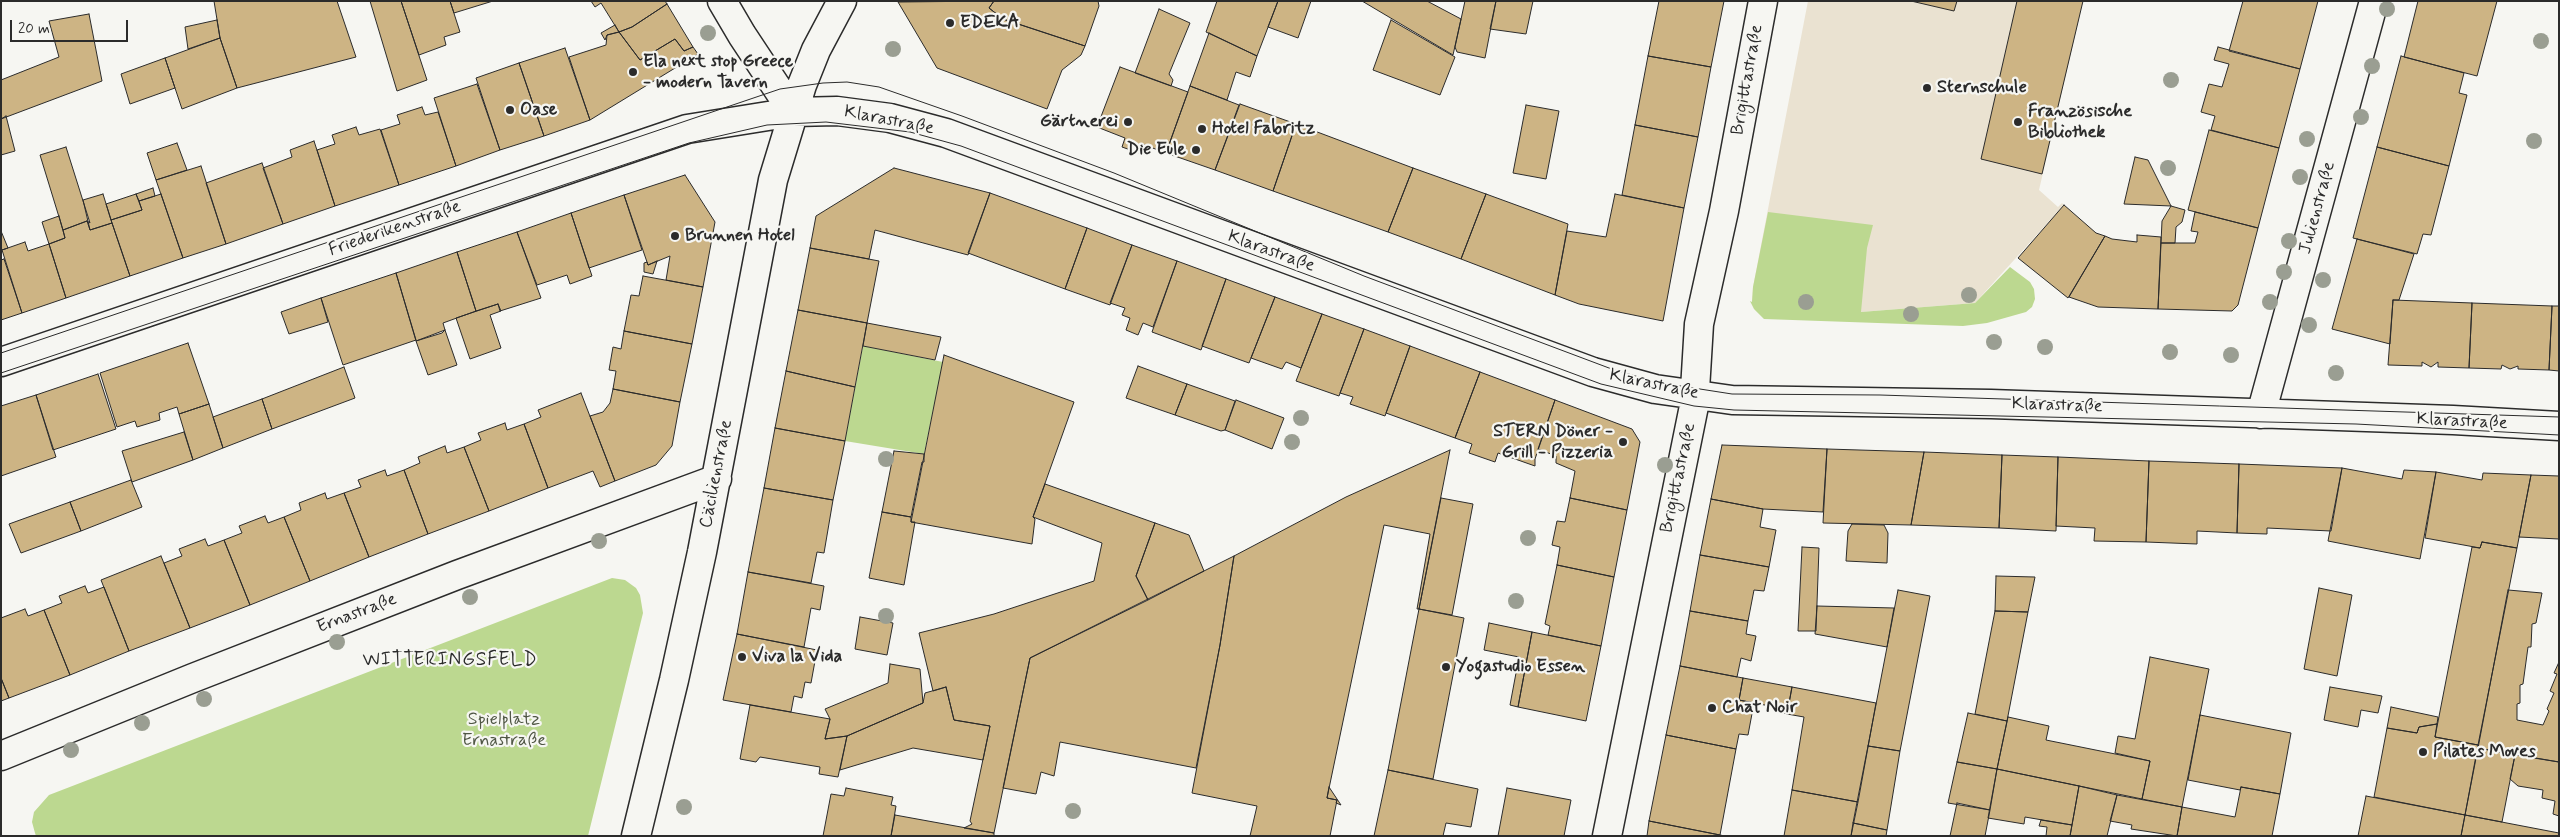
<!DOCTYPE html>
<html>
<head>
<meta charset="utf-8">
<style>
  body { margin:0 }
  #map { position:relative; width:2560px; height:837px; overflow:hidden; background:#f6f6f2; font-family:Mynerve,sans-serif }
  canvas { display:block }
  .frame { position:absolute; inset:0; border:2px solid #2b2b2b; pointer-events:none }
  .scale { position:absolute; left:10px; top:20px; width:118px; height:22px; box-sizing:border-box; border:2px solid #2b2b2b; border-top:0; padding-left:6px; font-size:15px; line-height:18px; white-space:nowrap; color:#2b2b2b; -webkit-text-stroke:4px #f6f6f2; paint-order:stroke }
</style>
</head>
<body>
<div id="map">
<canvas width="2560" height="837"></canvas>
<div class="frame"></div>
<div class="scale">20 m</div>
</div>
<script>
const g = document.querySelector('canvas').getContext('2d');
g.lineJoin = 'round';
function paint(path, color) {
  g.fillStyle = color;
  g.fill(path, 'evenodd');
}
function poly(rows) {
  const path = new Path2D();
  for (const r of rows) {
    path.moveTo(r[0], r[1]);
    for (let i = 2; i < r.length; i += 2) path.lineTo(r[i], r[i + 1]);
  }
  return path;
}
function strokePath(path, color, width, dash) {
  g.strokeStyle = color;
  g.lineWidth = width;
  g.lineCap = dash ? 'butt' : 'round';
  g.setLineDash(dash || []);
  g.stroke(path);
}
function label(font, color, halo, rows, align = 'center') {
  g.font = font + ' Mynerve,sans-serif';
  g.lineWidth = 4.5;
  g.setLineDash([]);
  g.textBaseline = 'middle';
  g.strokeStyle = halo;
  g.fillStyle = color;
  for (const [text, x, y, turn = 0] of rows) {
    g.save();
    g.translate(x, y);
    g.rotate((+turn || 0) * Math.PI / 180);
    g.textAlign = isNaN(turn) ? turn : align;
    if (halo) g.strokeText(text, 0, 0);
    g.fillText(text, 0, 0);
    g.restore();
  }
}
paint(poly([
  [1808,1,2083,1,2039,190,2058,207,2062,203,2064,205,1975,303,1861,312,1752,302,1753,287]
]), '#eae2d1');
paint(poly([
  [1768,212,1873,225,1867,248,1861,312,1975,303,2010,267,2030,282,2034,289,2035,299,2032,307,2026,312,1987,323,1963,326,1764,319,1754,309,1750,301,1752,302,1753,287],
  [863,346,943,362,924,454,845,441],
  [612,578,625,580,636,588,640,595,643,613,588,836,36,836,35,833,32,822,34,812,49,795]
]), '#bcd890');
const building = poly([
  [214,1,337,1,356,57,237,88,220,38,214,1],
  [370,1,401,1,427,80,397,91,370,1],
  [401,1,450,1,460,32,444,37,446,45,419,55,401,1],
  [450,1,493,1,454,13,450,1],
  [591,1,665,1,667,4,632,27,619,32,601,3,595,7,591,1],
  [994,1,989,8,1003,19,1085,46,1081,55,1062,70,1047,109,937,68,898,2,994,1],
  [994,1,1098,1,1099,6,1085,46,1003,19,989,8,994,1],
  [1217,1,1278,1,1257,56,1206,32,1217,1],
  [1278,1,1311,1,1298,38,1268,27,1278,1],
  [1362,1,1427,1,1461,19,1453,55,1362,1],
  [1465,1,1496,1,1485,58,1457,52,1455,47,1465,1],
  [1496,1,1533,1,1526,34,1490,29,1496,1],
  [1659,1,1724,1,1711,67,1648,56,1659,1],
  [1911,1,1957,1,1954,11,1911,1],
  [2017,1,2083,1,2042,174,1981,159,2017,1],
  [2243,1,2318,1,2300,69,2229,51,2243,1],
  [2418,1,2497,1,2477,76,2404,57,2418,1],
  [667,4,693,47,684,51,675,39,640,60,619,32,632,27,667,4],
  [1159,9,1190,23,1169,74,1173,80,1171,86,1135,73,1159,9],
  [89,14,102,81,1,119,1,80,59,57,49,21,89,14],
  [217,20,220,38,188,49,185,27,217,20],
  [1391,20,1455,57,1440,95,1373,70,1391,20],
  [615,25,619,32,607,35,605,40,601,33,615,25],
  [619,32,640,60,675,39,684,51,693,47,698,54,590,120,569,57,606,45,607,35,619,32],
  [1209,33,1257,56,1250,77,1236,72,1227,100,1190,86,1209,33],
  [220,38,237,88,182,109,165,58,220,38],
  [2218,47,2300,69,2279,148,2211,130,2215,116,2201,112,2209,84,2222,87,2229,64,2214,60,2218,47],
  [565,48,590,120,544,136,519,63,565,48],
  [1648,56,1711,67,1698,137,1635,125,1648,56],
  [2401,56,2464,73,2459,93,2467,95,2449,166,2377,147,2401,56],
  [165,58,175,88,130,104,121,74,165,58],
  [519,63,544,136,500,150,476,78,519,63],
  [1120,67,1188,92,1166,153,1142,144,1139,153,1122,147,1125,138,1097,127,1120,67],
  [477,84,500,150,456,166,434,98,477,84],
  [1190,86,1239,105,1215,170,1166,153,1190,86],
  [1240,104,1296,124,1273,191,1215,170,1240,104],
  [1526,105,1559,111,1546,179,1513,173,1526,105],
  [422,107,425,115,438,112,456,166,399,185,381,130,400,124,397,115,422,107],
  [6,116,15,151,1,155,1,119,6,116],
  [1296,124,1413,168,1388,232,1273,191,1296,124],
  [1635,125,1698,137,1684,208,1622,195,1635,125],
  [356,127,359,135,380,129,399,185,335,206,317,150,335,144,332,135,356,127],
  [2209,130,2279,148,2258,228,2188,210,2209,130],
  [314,141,335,206,283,224,263,168,292,157,290,150,314,141],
  [177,143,187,170,156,180,147,153,177,143],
  [66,147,90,223,87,221,63,230,40,155,66,147],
  [2377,147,2449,166,2431,235,2423,234,2417,254,2353,238,2377,147],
  [2135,157,2148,160,2171,206,2124,204,2135,157],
  [262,163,283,224,226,244,206,183,262,163],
  [201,166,226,244,183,258,156,180,201,166],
  [894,168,990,193,968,255,875,230,869,259,810,248,816,216,894,168],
  [1413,168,1486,194,1461,259,1388,232,1413,168],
  [685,175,715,222,703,287,666,280,670,256,648,265,624,195,685,175],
  [153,188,155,196,139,201,136,194,153,188],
  [990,193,1087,228,1065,289,968,253,990,193],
  [103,194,112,223,90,230,83,200,103,194],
  [136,194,142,210,111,220,106,204,136,194],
  [161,194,183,258,130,276,111,220,142,210,139,201,161,194],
  [1486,194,1568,224,1555,295,1461,259,1486,194],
  [1615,194,1684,208,1663,321,1579,304,1555,295,1567,231,1606,237,1615,194],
  [624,195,642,250,589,268,571,213,624,195],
  [2064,205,2096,233,2105,236,2068,298,2018,258,2064,205],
  [2171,206,2185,210,2182,222,2176,227,2175,243,2161,243,2162,221,2171,206],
  [2195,212,2258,228,2238,305,2232,311,2158,309,2161,243,2195,243,2198,232,2191,231,2195,212],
  [571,213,592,276,570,284,567,275,537,285,517,232,571,213],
  [59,216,65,238,49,244,42,222,59,216],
  [87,221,90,230,112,223,130,276,66,298,49,244,65,238,63,230,87,221],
  [1087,228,1132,245,1110,305,1065,289,1087,228],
  [1,231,8,248,2,250,1,248,1,231],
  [517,232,541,298,500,311,498,304,476,311,457,252,517,232],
  [2137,235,2161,237,2158,309,2098,307,2069,297,2105,236,2112,239,2137,242,2137,235],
  [2357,239,2414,254,2399,300,2393,300,2390,344,2332,329,2357,239],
  [25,242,28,251,49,244,66,298,22,313,2,250,25,242],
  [1132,245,1177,261,1153,327,1143,323,1138,335,1126,330,1130,318,1122,315,1125,308,1110,303,1132,245],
  [810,248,879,261,867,323,798,310,810,248],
  [457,252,476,311,443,323,445,330,442,333,416,341,396,273,457,252],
  [4,259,22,313,1,320,1,260,4,259],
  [657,261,653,274,644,272,644,263,647,262,648,265,657,261],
  [1177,261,1226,279,1201,350,1152,332,1177,261],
  [396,273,416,340,343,365,321,298,396,273],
  [643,276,703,287,692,344,624,331,631,295,639,296,643,276],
  [1226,279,1275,297,1249,363,1202,346,1226,279],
  [1275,297,1322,314,1301,368,1286,362,1282,369,1251,358,1275,297],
  [321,298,328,322,289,334,281,312,321,298],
  [2393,300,2472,303,2469,368,2438,367,2438,362,2431,367,2422,362,2422,366,2388,365,2393,300],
  [2472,303,2552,306,2549,370,2518,369,2518,366,2510,369,2502,365,2501,369,2469,368,2472,303],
  [498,304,501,311,490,315,501,348,470,359,456,318,498,304],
  [2552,306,2559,306,2559,371,2549,370,2552,306],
  [798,310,867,323,855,387,786,371,798,310],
  [1322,314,1364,329,1339,396,1296,381,1322,314],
  [867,323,941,337,935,360,863,346,867,323],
  [1364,329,1410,346,1385,416,1350,404,1353,397,1340,393,1364,329],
  [445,330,457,365,428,375,416,341,445,330],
  [624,331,692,344,680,402,613,389,616,371,609,370,613,347,621,349,624,331],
  [188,343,209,404,179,414,177,407,159,413,160,420,137,427,135,421,117,427,100,373,188,343],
  [1410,346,1480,372,1455,438,1386,413,1410,346],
  [944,355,1074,402,1033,517,1035,519,1032,544,911,522,944,355],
  [1138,366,1187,384,1175,415,1126,398,1138,366],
  [344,367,355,398,272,429,262,399,344,367],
  [786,371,855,387,845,441,775,428,786,371],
  [1480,372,1555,400,1535,459,1535,466,1498,453,1495,462,1469,453,1472,444,1455,438,1480,372],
  [98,374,116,429,53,450,36,395,98,374],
  [1187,384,1235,401,1225,430,1221,431,1175,415,1187,384],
  [613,389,680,402,672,446,656,465,615,481,590,416,603,412,610,403,613,389],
  [581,393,615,481,600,487,593,471,548,488,524,424,541,417,538,410,581,393],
  [36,395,56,457,1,476,1,406,36,395],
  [262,399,272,429,223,448,213,417,262,399],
  [1236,400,1284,418,1272,449,1225,430,1236,400],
  [1555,400,1632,429,1640,442,1627,510,1570,498,1575,471,1556,463,1556,456,1538,449,1555,400],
  [209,404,223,448,193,460,179,414,209,404],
  [505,423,507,430,524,424,548,488,489,511,464,447,481,440,478,433,505,423],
  [775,428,845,441,833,500,764,488,775,428],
  [184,432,193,460,132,482,122,451,184,432],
  [1722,445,1827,449,1823,512,1763,509,1711,499,1722,445],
  [445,446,447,453,464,447,489,511,428,534,404,470,420,463,418,457,445,446],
  [1827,449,1924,452,1911,525,1823,523,1827,449],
  [1450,450,1419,609,1417,609,1430,534,1384,525,1327,798,1337,800,1330,836,1250,836,1257,806,1192,793,1220,645,1234,556,1346,497,1450,450],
  [894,451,924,454,924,462,922,462,911,517,882,512,894,451],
  [1924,452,2002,455,1999,528,1911,525,1924,452],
  [2002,455,2058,457,2056,531,1999,528,2002,455],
  [2058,457,2149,461,2146,542,2094,541,2095,528,2056,526,2058,457],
  [2149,461,2239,464,2237,533,2197,531,2197,544,2146,542,2149,461],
  [2239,464,2342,468,2331,531,2267,528,2267,534,2237,533,2239,464],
  [2342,468,2402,479,2404,470,2436,472,2420,559,2328,541,2342,468],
  [385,470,387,476,404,470,428,534,369,557,344,493,361,487,358,480,385,470],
  [2436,472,2482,480,2483,473,2531,475,2517,548,2482,542,2480,548,2425,538,2436,472],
  [2531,475,2559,476,2559,539,2519,537,2531,475],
  [131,480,142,507,81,531,70,502,131,480],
  [1045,484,1155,523,1136,576,1148,600,1030,658,994,833,964,828,972,824,970,821,990,726,954,720,946,687,933,691,919,633,994,614,1094,581,1102,543,1033,517,1045,484],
  [764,488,833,500,824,553,817,552,811,583,748,572,764,488],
  [325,493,327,499,344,493,369,557,310,581,284,517,301,510,299,503,325,493],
  [1441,498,1473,504,1452,615,1419,609,1441,498],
  [1570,498,1627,510,1614,577,1557,565,1560,547,1552,545,1557,521,1565,522,1570,498],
  [1711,499,1763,509,1760,527,1776,530,1769,567,1700,555,1711,499],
  [70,502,81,531,21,553,9,524,70,502],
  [882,512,911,517,911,522,915,522,904,585,869,578,882,512],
  [265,516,268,523,284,517,310,581,250,605,224,540,242,533,239,526,265,516],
  [1155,523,1189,535,1204,571,1148,600,1136,576,1155,523],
  [1852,524,1884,525,1888,533,1887,563,1846,561,1848,531,1852,524],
  [205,539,208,546,224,540,250,605,190,628,164,563,182,556,179,549,205,539],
  [2482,542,2517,548,2478,745,2435,737,2472,547,2480,548,2482,542],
  [1802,547,1819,548,1816,631,1798,631,1802,547],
  [1700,555,1769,567,1764,591,1754,590,1748,621,1690,611,1700,555],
  [161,556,190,628,129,651,101,580,161,556],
  [1234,556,1220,645,1196,768,1060,742,1054,776,1041,772,1036,794,1003,788,1030,658,1234,556],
  [1557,565,1614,577,1601,646,1548,635,1550,626,1545,624,1557,565],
  [748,572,824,586,820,610,811,608,804,647,737,634,748,572],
  [1996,576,2035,577,2028,612,1995,611,1996,576],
  [85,586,88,593,104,587,129,651,70,675,44,610,62,603,59,596,85,586],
  [2319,588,2352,595,2337,676,2304,669,2319,588],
  [1898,590,1930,596,1900,751,1868,746,1898,590],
  [2508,590,2542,593,2536,623,2532,624,2531,647,2528,647,2523,684,2520,685,2520,703,2517,704,2517,720,2543,725,2549,711,2547,709,2554,693,2550,691,2557,674,2554,673,2559,662,2559,762,2478,748,2508,590],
  [1817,606,1894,608,1887,647,1815,634,1817,606],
  [25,609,28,616,44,610,70,675,9,698,1,678,1,618,25,609],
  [1419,609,1464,618,1433,779,1388,770,1419,609],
  [1690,611,1748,621,1746,634,1756,636,1751,661,1741,658,1737,677,1680,666,1690,611],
  [1995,611,2028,612,2007,721,1975,714,1995,611],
  [860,617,893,623,887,655,855,649,860,617],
  [1489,623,1532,632,1518,707,1510,705,1519,657,1484,650,1489,623],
  [1532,632,1601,646,1586,721,1518,707,1532,632],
  [737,634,817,650,811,683,805,682,802,698,794,696,791,712,723,700,737,634],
  [2150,657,2209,669,2182,807,2142,799,2150,761,2115,753,2118,736,2135,739,2150,657],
  [890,664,920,669,923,703,847,736,825,739,830,719,825,709,888,683,890,664],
  [1680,666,1743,678,1739,700,1754,703,1748,735,1739,734,1736,749,1666,735,1680,666],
  [1,678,9,698,1,701,1,678],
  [1743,678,1792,687,1787,714,1784,713,1785,709,1739,700,1743,678],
  [946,687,954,720,990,726,983,760,913,748,840,770,847,736,923,703,925,693,946,687],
  [1792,687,1876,703,1858,802,1792,790,1804,717,1787,714,1792,687],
  [2330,687,2382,696,2378,713,2361,710,2358,727,2324,720,2330,687],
  [750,705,830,719,825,739,847,736,838,777,819,774,820,767,760,757,756,762,740,759,750,705],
  [2391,707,2438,717,2437,724,2419,727,2417,733,2387,728,2391,707],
  [1968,713,2007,721,1997,769,1957,762,1968,713],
  [2200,715,2291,733,2280,794,2241,787,2240,790,2188,780,2200,715],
  [2008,717,2049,726,2046,740,2150,761,2142,799,1997,769,2008,717],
  [2437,724,2435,737,2478,745,2465,815,2374,797,2387,728,2417,733,2419,727,2437,724],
  [1666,735,1736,749,1720,835,1649,821,1666,735],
  [1868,746,1900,751,1887,830,1853,823,1868,746],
  [2478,748,2515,755,2502,822,2465,815,2478,748],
  [2515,755,2559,762,2559,816,2553,814,2555,801,2542,798,2543,790,2518,786,2510,779,2515,755],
  [1957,762,1997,769,1990,810,1948,803,1957,762],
  [1997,769,2079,786,2072,825,2025,817,2024,824,1988,818,1997,769],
  [1388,770,1478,789,1471,827,1446,823,1443,836,1374,836,1388,770],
  [2079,786,2117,795,2107,836,2070,836,2079,786],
  [1329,787,1341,805,1336,803,1337,800,1327,798,1329,787],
  [2241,787,2280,794,2272,836,2177,836,2182,807,2235,817,2241,787],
  [846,788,893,797,891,805,896,806,891,836,823,836,831,794,844,796,846,788],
  [1507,788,1571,800,1564,836,1498,836,1507,788],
  [1792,790,1858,802,1851,836,1784,836,1792,790],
  [2117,795,2182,807,2177,836,2131,829,2132,825,2110,821,2117,795],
  [2366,796,2465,815,2461,836,2358,836,2366,796],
  [1957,803,1990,810,1985,836,1950,836,1957,803],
  [895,815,994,833,994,836,891,836,895,815],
  [2465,815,2559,833,2558,836,2461,836,2465,815],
  [2041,820,2072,825,2070,836,2046,836,2047,827,2039,826,2041,820],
  [1649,821,1720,835,1725,836,1647,836,1649,821],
  [1853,823,1887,830,1886,836,1851,836,1853,823]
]);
paint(building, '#cdb484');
strokePath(building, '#2b2b2b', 1);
const minor = poly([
  [722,1,742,35,793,112],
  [1,362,687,129,793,112,837,111,890,118,946,133,1593,372,1655,389,1732,400,1991,404,2453,420,2559,426],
  [2261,414,2374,1],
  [1,756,193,678,457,575,717,479],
  [636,836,674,680,702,552,773,180,802,85,816,50,842,1],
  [1607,836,1694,406,1699,324,1724,211,1763,1]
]);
strokePath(minor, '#2b2b2b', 31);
strokePath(minor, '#f6f6f2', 28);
strokePath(poly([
  [1,353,780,89,823,83,847,82,879,87,962,116,1114,173,1364,276,1609,368,1655,382,1732,394,1880,395,2559,417],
  [1,373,689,143,767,125,826,122,910,132,961,146,1601,384,1694,406,1734,410,2356,424,2559,435]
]), '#2b2b2b', 1);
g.fillStyle = '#9a9e92';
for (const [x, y] of [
  [2387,9],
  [708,33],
  [2541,41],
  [893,49],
  [2372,66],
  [2171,80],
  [2361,117],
  [2307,139],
  [2534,141],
  [2168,168],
  [2300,177],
  [2289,241],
  [2284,272],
  [2323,280],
  [1969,295],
  [1806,302],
  [2270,302],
  [1911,314],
  [2309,325],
  [1994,342],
  [2045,347],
  [2170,352],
  [2231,355],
  [2336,373],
  [1301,418],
  [1292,442],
  [886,459],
  [1665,465],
  [1528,538],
  [599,541],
  [470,597],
  [1516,601],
  [886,616],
  [337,642],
  [204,699],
  [142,723],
  [71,750],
  [684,807],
  [1073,811]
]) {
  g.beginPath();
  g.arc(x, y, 8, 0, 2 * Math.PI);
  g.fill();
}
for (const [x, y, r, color] of [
  [950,23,5,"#2b2b2b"],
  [633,72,5,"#2b2b2b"],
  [1927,88,5,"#2b2b2b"],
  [510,110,5,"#2b2b2b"],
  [1128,122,5,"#2b2b2b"],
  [2018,122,5,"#2b2b2b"],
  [1202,129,5,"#2b2b2b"],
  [1196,150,5,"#2b2b2b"],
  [675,236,5,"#2b2b2b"],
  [1623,442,5,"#2b2b2b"],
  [742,657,5,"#2b2b2b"],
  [1446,667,5,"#2b2b2b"],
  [1712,708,5,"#2b2b2b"],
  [2423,752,5,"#2b2b2b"]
]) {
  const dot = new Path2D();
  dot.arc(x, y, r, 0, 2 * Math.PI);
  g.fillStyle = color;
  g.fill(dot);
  strokePath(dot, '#f6f6f2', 2);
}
label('bold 18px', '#2b2b2b', '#f6f6f2', [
  ["EDEKA",960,23],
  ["Ela next stop Greece",643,62],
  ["- modern Tavern",643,83],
  ["Sternschule",1937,88],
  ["Oase",520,110],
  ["Französische",2028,112],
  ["Bibliothek",2028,133],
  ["Gärtnerei",1118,122,"right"],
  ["Hotel Fabritz",1212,129],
  ["Die Eule",1186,150,"right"],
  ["Brunnen Hotel",685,236],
  ["STERN Döner -",1613,432,"right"],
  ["Grill - Pizzeria",1613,453,"right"],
  ["Viva la Vida",752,657],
  ["Yogastudio Essen",1456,667],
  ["Chat Noir",1722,708],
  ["Pilates Moves",2433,752]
], 'left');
label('18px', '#2b2b2b', '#f6f6f2', [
  ["Brigittastraße",1748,80,-80],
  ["Klarastraße",889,121,11],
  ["Julienstraße",2318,208,-75],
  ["Friederikenstraße",395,229,-19],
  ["Klarastraße",1271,252,20],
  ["Klarastraße",1654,385,12],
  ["Klarastraße",2057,406,2],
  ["Klarastraße",2462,422,3],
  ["Cäcilienstraße",717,474,-79],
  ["Brigittastraße",1679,478,-78],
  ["Ernastraße",357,614,-21]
]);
label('18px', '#4f5644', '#f6f6f2', [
  ["Spielplatz",504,720],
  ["Ernastraße",504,741]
]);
g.letterSpacing = '1px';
label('19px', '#2b2b2b', '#f6f6f2', [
  ["WITTERINGSFELD",450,661]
]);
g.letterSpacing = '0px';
</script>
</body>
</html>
